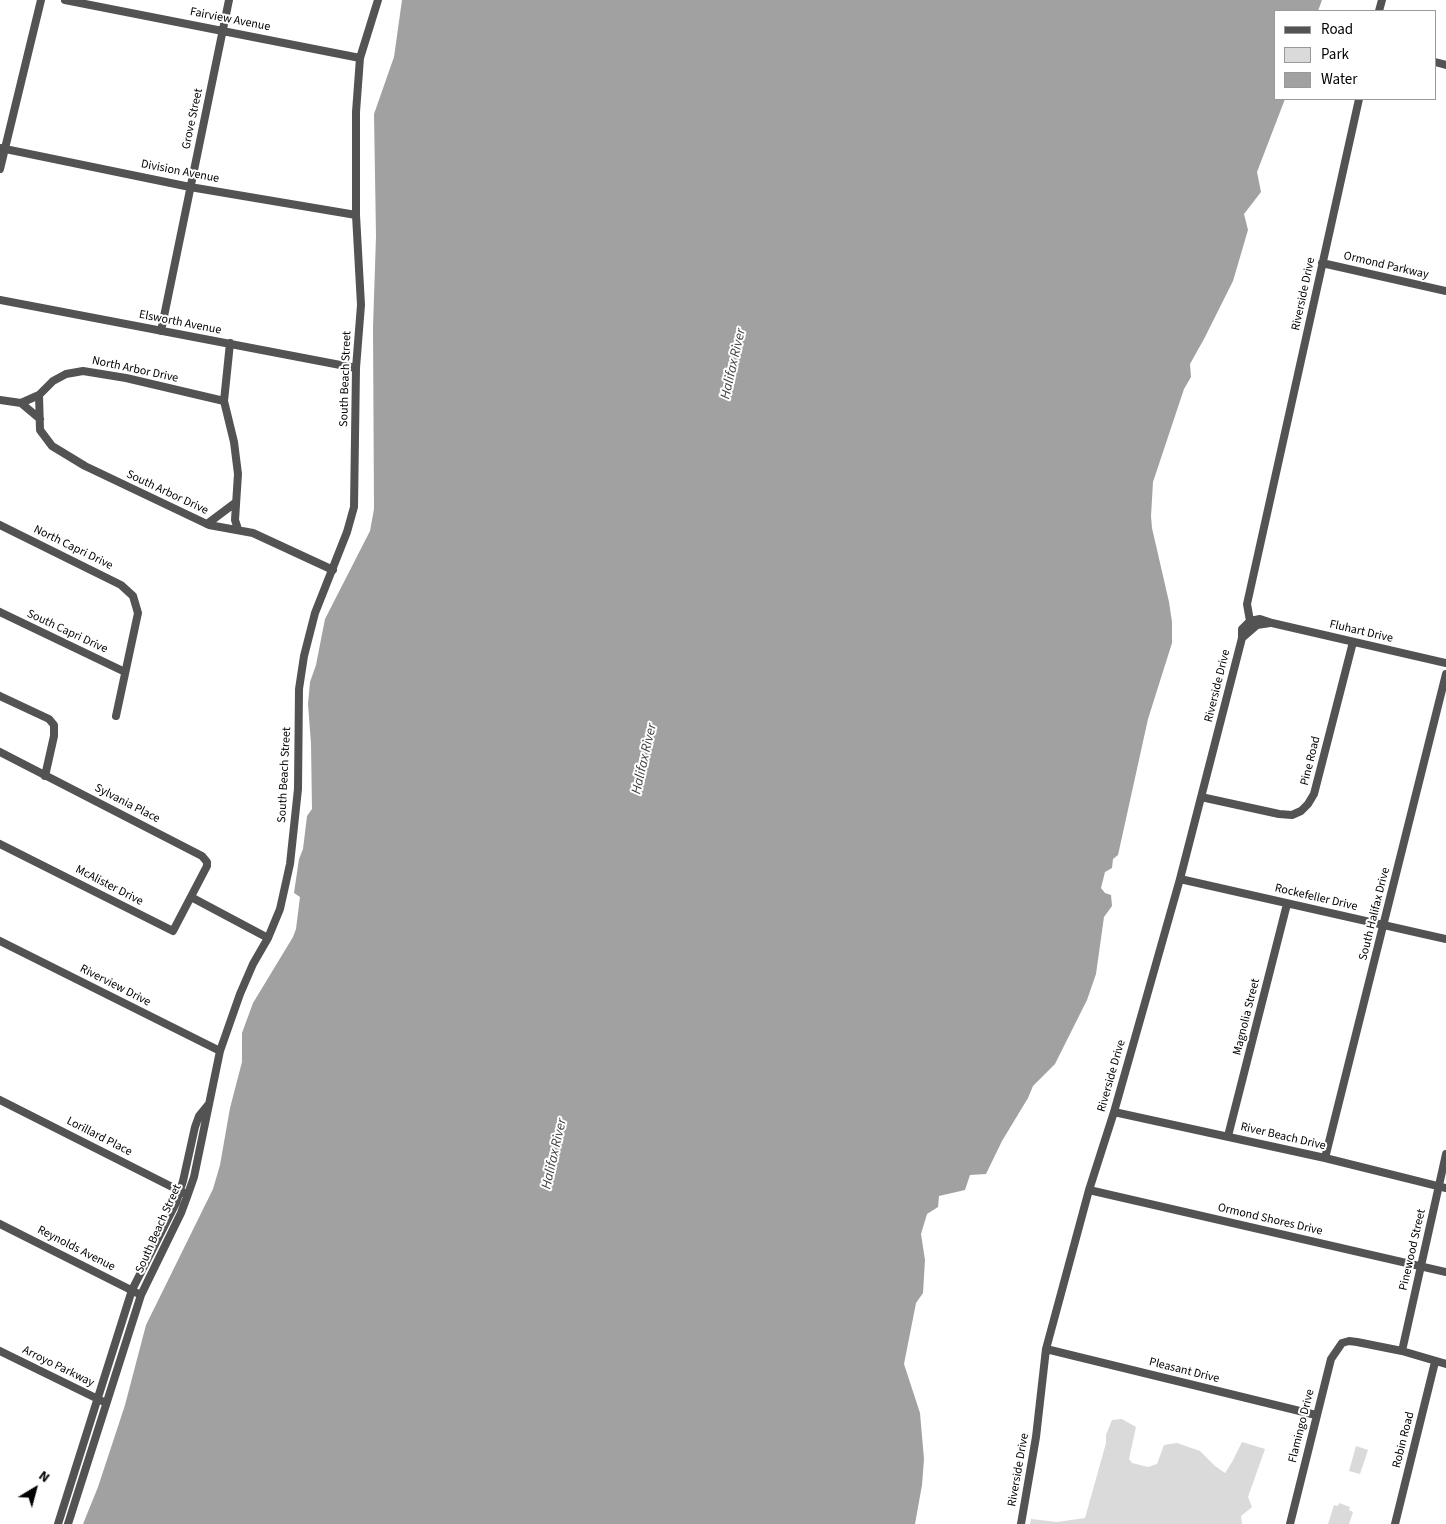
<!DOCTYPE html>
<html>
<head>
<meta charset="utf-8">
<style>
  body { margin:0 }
  #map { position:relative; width:1446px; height:1524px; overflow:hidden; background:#fff; font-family:"Source Sans 3",sans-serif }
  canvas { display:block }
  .legend { position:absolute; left:1274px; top:10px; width:162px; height:90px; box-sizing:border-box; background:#fff; border:1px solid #999; margin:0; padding:6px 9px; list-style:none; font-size:15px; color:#000 }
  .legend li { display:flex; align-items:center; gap:10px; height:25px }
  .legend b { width:25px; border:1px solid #999 }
  .north { position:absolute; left:10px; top:1464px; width:50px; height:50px; -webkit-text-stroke:4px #fff; paint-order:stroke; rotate:37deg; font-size:14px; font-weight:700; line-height:20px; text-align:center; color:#000 }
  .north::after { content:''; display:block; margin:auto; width:18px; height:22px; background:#000; clip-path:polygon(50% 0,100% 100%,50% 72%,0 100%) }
</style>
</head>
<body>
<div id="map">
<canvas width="1446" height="1524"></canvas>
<ul class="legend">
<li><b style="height:6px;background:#535353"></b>Road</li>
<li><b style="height:14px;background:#dadada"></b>Park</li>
<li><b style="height:14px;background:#a1a1a1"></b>Water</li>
</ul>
<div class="north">N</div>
</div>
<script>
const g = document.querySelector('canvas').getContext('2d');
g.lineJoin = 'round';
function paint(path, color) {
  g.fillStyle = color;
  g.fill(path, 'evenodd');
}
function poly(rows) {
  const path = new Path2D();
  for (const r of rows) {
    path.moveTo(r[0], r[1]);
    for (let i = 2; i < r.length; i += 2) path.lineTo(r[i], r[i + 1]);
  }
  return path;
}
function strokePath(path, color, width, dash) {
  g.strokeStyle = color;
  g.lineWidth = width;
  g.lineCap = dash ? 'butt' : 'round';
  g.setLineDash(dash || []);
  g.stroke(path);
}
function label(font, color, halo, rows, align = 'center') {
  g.font = font + ' "Source Sans 3",sans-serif';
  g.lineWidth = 4;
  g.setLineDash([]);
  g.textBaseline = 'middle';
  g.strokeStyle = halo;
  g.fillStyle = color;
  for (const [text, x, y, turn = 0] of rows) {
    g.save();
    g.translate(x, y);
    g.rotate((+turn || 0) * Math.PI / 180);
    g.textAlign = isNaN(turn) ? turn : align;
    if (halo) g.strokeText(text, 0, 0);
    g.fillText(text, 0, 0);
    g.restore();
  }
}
paint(poly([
  [1122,1419,1136,1427,1129,1459,1132,1463,1148,1467,1157,1464,1164,1445,1177,1443,1200,1451,1215,1466,1225,1473,1232,1462,1242,1442,1265,1449,1248,1497,1252,1507,1241,1516,1242,1524,1030,1524,1031,1519,1057,1522,1085,1518,1106,1443,1106,1435,1112,1420],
  [1356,1446,1368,1450,1360,1474,1349,1471],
  [1339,1503,1350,1507,1349,1510,1353,1512,1349,1524,1328,1524,1334,1505,1338,1506]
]), '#dadada');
paint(poly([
  [402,0,1322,0,1318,11,1275,11,1275,99,1285,99,1257,172,1261,192,1244,214,1248,230,1233,281,1204,339,1190,364,1191,377,1184,389,1153,482,1151,516,1152,528,1169,602,1172,622,1172,643,1148,719,1118,855,1113,859,1112,868,1105,872,1101,888,1105,893,1111,895,1112,906,1104,917,1096,974,1087,1000,1055,1064,1033,1086,1028,1098,1002,1141,986,1174,970,1175,965,1190,939,1196,938,1207,927,1214,921,1234,925,1260,923,1293,916,1303,904,1364,920,1413,924,1459,922,1485,915,1524,83,1524,98,1487,125,1405,146,1325,213,1189,220,1165,230,1108,242,1062,242,1033,253,1003,293,937,296,929,300,897,294,893,299,859,303,849,307,816,312,809,311,744,308,704,310,682,316,665,325,619,370,531,374,509,373,328,376,236,374,114,394,57]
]), '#a1a1a1');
strokePath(poly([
  [65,0,360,58],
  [1379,11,1382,0],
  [1435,62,1446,65],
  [0,148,190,187,356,215],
  [0,169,41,0],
  [1322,263,1446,291],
  [0,300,356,368],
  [161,331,229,0],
  [230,343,224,401,234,442,238,474,235,520,238,529],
  [39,395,40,430,52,446,85,466,209,525,253,533,333,570],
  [0,400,21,403,40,419],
  [21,403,39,395,53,381,66,374,83,371,126,378,224,401],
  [207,524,235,503],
  [0,525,121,585,133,596,138,613,116,716],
  [0,612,125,672],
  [1250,621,1247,604,1359,99],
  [1250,621,1260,619,1272,623,1446,663],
  [1242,638,1257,625,1270,623],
  [0,696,49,719,54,725,54,736,45,776],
  [0,752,202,856,207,862,207,866,173,931,0,844],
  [1201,797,1279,814,1292,815,1301,811,1308,804,1314,794,1353,642],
  [1180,879,1446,939],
  [191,897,268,938],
  [0,941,220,1051],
  [0,1100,184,1193],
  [1114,1112,1325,1158,1446,1188],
  [1228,1136,1287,904],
  [1325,1158,1446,674],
  [1089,1190,1446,1272],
  [0,1224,137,1293],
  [1046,1349,1316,1415],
  [0,1351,102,1401],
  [1402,1351,1446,1154],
  [58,1524,132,1290,176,1203,183,1181,195,1127,199,1116,208,1105],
  [68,1524,141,1295,181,1213,188,1194,194,1177,220,1051,240,994,253,964,268,938,280,909,290,864,298,789,299,689,304,656,315,613,347,532,354,507,356,368,361,305,356,215,356,112,360,58,378,0],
  [1021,1524,1036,1437,1046,1349,1089,1190,1114,1112,1180,879,1242,638,1242,629,1250,621],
  [1290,1524,1331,1359,1342,1343,1349,1341,1357,1342,1402,1351,1446,1364],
  [1395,1524,1435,1362]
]), '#535353', 8);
label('12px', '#000', '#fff', [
  ["Fairview Avenue",230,20,11],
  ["Grove Street",193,119,-78],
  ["Division Avenue",180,172,11],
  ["Ormond Parkway",1386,266,13],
  ["Riverside Drive",1304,294,-78],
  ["Elsworth Avenue",180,323,11],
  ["North Arbor Drive",135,370,12],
  ["South Beach Street",346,379,-88],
  ["South Arbor Drive",167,493,25],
  ["North Capri Drive",73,548,26],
  ["South Capri Drive",67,632,25],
  ["Fluhart Drive",1361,632,13],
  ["Riverside Drive",1218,686,-76],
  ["Pine Road",1311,761,-76],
  ["South Beach Street",285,775,-87],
  ["Sylvania Place",127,804,27],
  ["McAlister Drive",109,886,27],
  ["Rockefeller Drive",1316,898,13],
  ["South Halifax Drive",1375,914,-76],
  ["Riverview Drive",115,986,27],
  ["Magnolia Street",1247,1017,-76],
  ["Riverside Drive",1112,1076,-74],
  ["Lorillard Place",99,1137,27],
  ["River Beach Drive",1283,1137,13],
  ["Ormond Shores Drive",1270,1220,13],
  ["South Beach Street",159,1229,-66],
  ["Reynolds Avenue",76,1249,27],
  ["Pinewood Street",1413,1250,-77],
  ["Arroyo Parkway",58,1367,26],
  ["Pleasant Drive",1184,1371,14],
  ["Flamingo Drive",1302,1426,-76],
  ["Robin Road",1404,1440,-76],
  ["Riverside Drive",1019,1470,-80]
]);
label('italic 14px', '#424242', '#fff', [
  ["Halifax River",734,364,-77],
  ["Halifax River",645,759,-77],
  ["Halifax River",555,1154,-77]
]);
</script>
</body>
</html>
